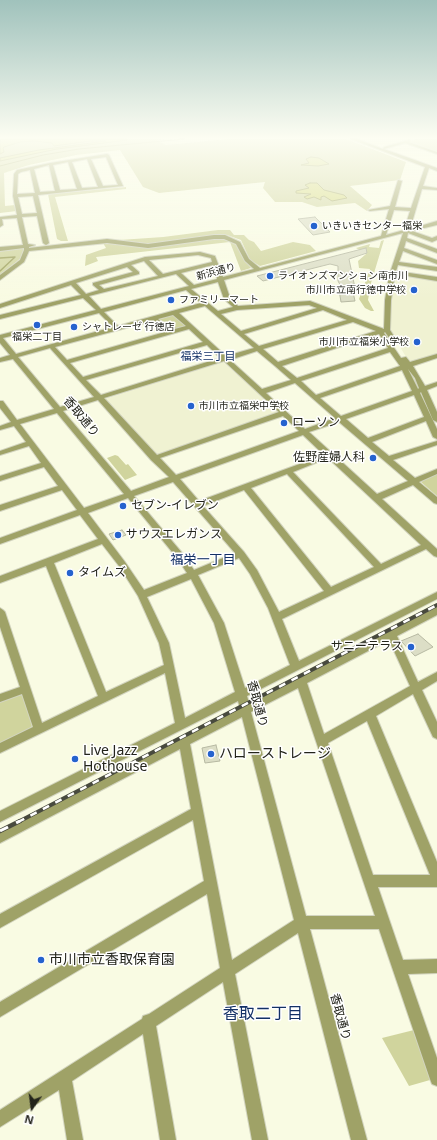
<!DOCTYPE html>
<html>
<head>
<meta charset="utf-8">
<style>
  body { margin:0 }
  #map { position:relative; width:437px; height:1140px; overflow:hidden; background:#f9fbe3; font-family:"Noto Sans",sans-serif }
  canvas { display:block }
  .north { position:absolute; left:12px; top:1088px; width:40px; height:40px; -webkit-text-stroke:3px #fff; paint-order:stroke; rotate:194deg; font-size:11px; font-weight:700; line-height:16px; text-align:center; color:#23241b }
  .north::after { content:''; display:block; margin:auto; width:14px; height:18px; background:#23241b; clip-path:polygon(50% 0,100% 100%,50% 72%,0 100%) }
</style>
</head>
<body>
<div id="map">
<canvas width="437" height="1140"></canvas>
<div class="north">N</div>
</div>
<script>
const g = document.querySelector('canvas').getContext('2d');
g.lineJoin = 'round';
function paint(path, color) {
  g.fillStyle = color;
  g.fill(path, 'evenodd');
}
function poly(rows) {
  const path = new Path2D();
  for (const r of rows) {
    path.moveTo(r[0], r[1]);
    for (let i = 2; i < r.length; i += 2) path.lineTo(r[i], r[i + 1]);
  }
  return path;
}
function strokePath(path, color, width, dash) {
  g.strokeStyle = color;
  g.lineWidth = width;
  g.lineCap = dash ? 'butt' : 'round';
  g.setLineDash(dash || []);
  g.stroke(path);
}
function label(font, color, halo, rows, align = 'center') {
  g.font = font + ' "Noto Sans","Noto Sans JP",sans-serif';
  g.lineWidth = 3;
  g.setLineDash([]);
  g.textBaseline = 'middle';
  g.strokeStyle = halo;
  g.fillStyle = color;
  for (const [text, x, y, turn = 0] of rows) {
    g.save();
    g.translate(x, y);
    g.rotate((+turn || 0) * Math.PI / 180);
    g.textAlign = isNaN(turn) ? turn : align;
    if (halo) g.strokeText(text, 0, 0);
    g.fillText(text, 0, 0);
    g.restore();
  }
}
paint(poly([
  [395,274,437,280,437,354,409,362,390,330,390,300],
  [223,362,279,411,278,413,157,455,154,454,105,399]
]), '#f0f2d2');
paint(poly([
  [0,139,166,139,156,140,166,145,229,139,346,139,406,162,400,180,350,186,372,205,367,211,355,203,317,207,302,202,275,202,263,188,265,182,159,193,143,187,120,150,76,155,29,165,4,173,5,206,15,205,17,211,0,213],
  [418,139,437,139,437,153,408,142],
  [126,187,126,189,55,197,68,241,61,241,57,239,48,194],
  [218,230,230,230,234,235,244,235,249,240,254,242,261,251,293,242,310,245,316,251,260,266,250,260,241,240,227,235,149,244,119,240,163,237],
  [211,239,228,240,236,244,243,258,251,268,241,271,230,242,96,257,98,261,85,266,86,255,106,248,103,243,148,248],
  [384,240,371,283,368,300,374,311,371,311,365,308,359,299,370,269,359,268,358,261,366,254,356,248,370,244,369,247,379,248,381,241],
  [24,246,24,250,21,258,0,275,0,249],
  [174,315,186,326,185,327,171,331,157,320],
  [115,455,118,456,126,465,128,464,137,475,125,480,107,458],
  [437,473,437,496,421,482],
  [19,694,23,695,32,726,30,730,0,745,0,701],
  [414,1030,430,1080,409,1086,382,1038]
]), '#d0d49d');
const water = poly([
  [0,139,127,139,127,140,57,149,0,161,0,158,39,150,106,141,90,141,54,146,52,143,34,141,20,142,4,147,3,148,4,152,0,154,0,139],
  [311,157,319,158,329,164,318,166,301,165,309,163,306,159,311,157],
  [310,183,317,183,324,190,344,195,347,198,332,201,324,196,321,197,321,200,314,197,307,199,304,197,311,194,296,193,296,191,309,188,305,185,310,183]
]);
paint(water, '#d4d87b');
strokePath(water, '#9fa25e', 1);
strokePath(poly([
  [0,166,43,155,79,149,184,139]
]), '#9fa25e', 1);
strokePath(poly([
  [0,258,15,257,0,271]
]), '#9fa25e', 1.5);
const building = poly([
  [315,217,330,232,313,235,298,219,315,217],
  [366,248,367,253,349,259,355,288,355,292,353,292,355,301,341,302,339,290,343,290,338,281,338,266,330,264,263,281,257,276,366,248],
  [122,530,126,535,113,540,109,534,122,530],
  [418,634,433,647,415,656,401,641,418,634],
  [216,745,220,761,205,763,202,748,216,745]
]);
paint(building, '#dcdec6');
strokePath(building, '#b7b9a2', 1);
const minor = poly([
  [351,139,357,139,383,149,384,147,409,140,411,141,409,142,437,152,437,154,405,143,384,149,437,168,437,171,429,168,423,186,437,188,437,190,422,189,410,229,437,221,437,225,412,231,432,238,437,236,437,240,432,242,408,233,407,238,437,249,437,253,406,241,404,248,437,260,437,264,403,251,399,262,437,267,437,271,398,265,396,271,437,277,437,281,395,274,391,300,390,330,395,338,390,339,385,332,384,333,401,358,406,357,410,362,437,354,437,358,413,366,425,386,437,382,437,386,427,390,437,412,437,422,433,420,421,392,420,393,437,429,437,439,433,437,426,421,372,442,389,456,437,441,437,445,393,460,415,478,437,469,437,474,419,482,437,497,437,504,434,503,413,485,382,499,437,549,437,557,434,556,426,549,282,619,299,661,437,592,437,599,247,696,249,703,437,607,437,615,397,636,418,682,437,672,437,681,422,690,437,722,437,739,433,737,413,694,376,716,437,862,437,887,378,887,403,960,437,959,437,973,408,974,437,1058,437,1086,432,1084,430,1079,379,929,310,929,367,1140,351,1140,298,933,235,974,268,1140,252,1140,223,982,156,1026,176,1140,160,1140,143,1034,72,1081,83,1140,67,1140,59,1090,0,1127,0,1110,142,1019,143,1016,149,1014,220,968,207,894,0,1017,0,1002,204,881,193,820,0,928,0,914,191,809,180,749,0,843,0,831,240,708,238,701,0,822,0,811,175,723,165,673,0,753,0,743,33,727,22,694,0,702,0,694,20,687,0,627,0,608,3,610,5,612,42,723,98,696,46,566,0,583,0,576,98,539,80,515,0,544,0,538,77,510,62,490,0,511,0,505,58,486,44,467,0,481,0,476,41,463,29,446,0,455,0,451,26,442,14,426,0,430,0,426,11,422,0,408,0,401,3,401,17,420,54,409,13,359,0,362,0,358,10,355,0,343,0,335,96,310,83,298,0,319,0,315,81,295,71,285,0,308,0,304,145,257,200,252,215,256,223,277,254,269,245,261,236,244,224,239,214,239,148,248,107,243,29,251,24,262,0,280,0,275,20,260,24,250,24,248,0,251,0,247,23,245,17,218,2,219,3,225,0,227,0,217,17,215,13,196,14,174,17,170,50,163,107,154,109,155,123,186,38,195,49,243,46,245,43,243,37,216,22,217,28,244,35,245,29,247,29,248,107,239,148,244,214,235,225,235,240,242,249,259,260,268,381,236,389,209,370,211,368,210,390,206,398,180,402,181,395,207,411,208,425,167,351,139],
  [106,157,118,185,103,186,91,159,106,157],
  [87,159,98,187,82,188,72,162,87,159],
  [68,162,77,189,60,190,53,165,68,162],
  [49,165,55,191,40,192,34,169,49,165],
  [30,170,35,193,17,194,18,174,21,172,30,170],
  [33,196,37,213,22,214,18,197,33,196],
  [394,210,410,211,404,230,386,235,394,210],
  [403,233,389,276,385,300,384,329,310,301,238,306,230,298,224,280,403,233],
  [198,255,211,258,212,262,163,274,149,260,198,255],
  [144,261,158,276,104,289,99,285,139,274,139,272,131,265,144,261],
  [213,265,217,279,194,285,181,273,213,265],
  [127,267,133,272,93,283,93,285,99,290,86,294,76,283,127,267],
  [176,274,189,286,101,309,89,296,176,274],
  [218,282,224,299,233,307,218,311,191,289,218,282],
  [186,290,201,303,118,326,104,312,186,290],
  [309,305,317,308,241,331,221,314,237,310,309,305],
  [205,306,254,348,226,356,179,313,205,306],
  [323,310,347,320,259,346,244,334,323,310],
  [99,313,113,327,16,354,3,338,99,313],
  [173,315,186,326,171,330,158,319,173,315],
  [152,321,165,332,67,360,55,347,152,321],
  [353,322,376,331,278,362,263,349,353,322],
  [189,329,203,342,83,377,70,363,189,329],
  [379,334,388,348,297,378,282,366,379,334],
  [207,345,220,358,101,395,86,380,207,345],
  [50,348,94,397,60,407,18,357,50,348],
  [257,351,275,366,291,380,262,389,230,360,257,351],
  [390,352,400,366,316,395,301,381,390,352],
  [224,361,279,412,157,455,104,398,224,361],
  [408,369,415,378,419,388,418,389,408,369],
  [402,370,412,391,341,416,320,398,402,370],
  [295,383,335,418,305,429,266,393,295,383],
  [414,395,424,417,368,438,346,419,414,395],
  [98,400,151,460,169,477,131,491,63,411,98,400],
  [57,413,124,494,84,508,20,424,57,413],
  [283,416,299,431,176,475,160,458,283,416],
  [339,422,408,481,377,494,309,432,339,422],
  [303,435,324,455,199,501,180,479,303,435],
  [328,458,373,500,421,545,381,564,293,472,328,458],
  [287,474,374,567,331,587,251,488,287,474],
  [173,482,174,483,235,553,194,570,183,554,134,496,173,482],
  [244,490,324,591,279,612,257,570,244,552,203,506,244,490],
  [128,498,177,558,187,573,144,590,125,562,88,513,128,498],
  [102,544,119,566,138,596,159,643,164,665,106,692,54,563,102,544],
  [239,558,250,574,268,608,290,665,245,688,224,623,198,575,239,558],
  [191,579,214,623,235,692,185,718,169,643,147,597,191,579],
  [389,640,410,686,324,734,307,683,389,640],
  [298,688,375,916,306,916,251,712,298,688],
  [242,717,294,920,232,960,190,744,242,717],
  [367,721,430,875,373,875,328,743,367,721]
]);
strokePath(minor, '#d2d4bf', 2);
paint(minor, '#9fa267');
const railFar1 = poly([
  [18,822,437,605]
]);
const rail = poly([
  [0,831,20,821]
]);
strokePath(railFar1, '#484a3e', 4);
strokePath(rail, '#484a3e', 4.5);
strokePath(railFar1, '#fff', 2.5, [7]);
strokePath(rail, '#fff', 3, [9]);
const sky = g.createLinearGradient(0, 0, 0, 299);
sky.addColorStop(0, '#a0c2bc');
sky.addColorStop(0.46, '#fcfdf2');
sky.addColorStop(1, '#fcfdf200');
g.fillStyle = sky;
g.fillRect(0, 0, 437, 299);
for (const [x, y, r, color] of [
  [314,226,4,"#2562ce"],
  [270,276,4,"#2562ce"],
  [414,290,4,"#2562ce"],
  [171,300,4,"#2562ce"],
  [37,325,4,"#2562ce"],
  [74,327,4,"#2562ce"],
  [417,342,4,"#2562ce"],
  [191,406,4,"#2562ce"],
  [284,423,4,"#2562ce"],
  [373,458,4,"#2562ce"],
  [123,506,4,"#2562ce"],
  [118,535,4,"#2562ce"],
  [70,573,4,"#2562ce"],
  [411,647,4,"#2562ce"],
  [211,754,4,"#2562ce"],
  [75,759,4,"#2562ce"],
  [41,960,4,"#2562ce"]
]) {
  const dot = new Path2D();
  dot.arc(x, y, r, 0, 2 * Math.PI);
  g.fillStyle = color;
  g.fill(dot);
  strokePath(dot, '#fff', 1.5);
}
label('10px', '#23241b', '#fff', [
  ["いきいきセンター福栄",322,226],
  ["ライオンズマンション南市川",278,276],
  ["市川市立南行徳中学校",406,290,"right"],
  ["ファミリーマート",179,300],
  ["シャトレーゼ 行徳店",82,327],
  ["福栄二丁目",37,337,"center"],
  ["市川市立福栄小学校",409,342,"right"],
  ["市川市立福栄中学校",199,406]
], 'left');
label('10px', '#23241b', '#fff', [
  ["新浜通り",216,272,-15]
]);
label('11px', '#133065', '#fff', [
  ["福栄三丁目",208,357]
]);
label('12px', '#23241b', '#fff', [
  ["香取通り",81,417,50],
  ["香取通り",257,704,75],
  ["香取通り",340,1017,75]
]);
label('12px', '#23241b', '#fff', [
  ["ローソン",292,423],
  ["佐野産婦人科",365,458,"right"],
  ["セブン-イレブン",131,506],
  ["サウスエレガンス",126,535],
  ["タイムズ",78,573],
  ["サニーテラス",403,647,"right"]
], 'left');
label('13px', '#133065', '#fff', [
  ["福栄一丁目",203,560]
]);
label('14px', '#23241b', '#fff', [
  ["Live Jazz",83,751],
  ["Hothouse",83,767],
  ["ハローストレージ",219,754],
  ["市川市立香取保育園",49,960]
], 'left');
label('16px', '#133065', '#fff', [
  ["香取二丁目",263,1014]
]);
</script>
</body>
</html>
